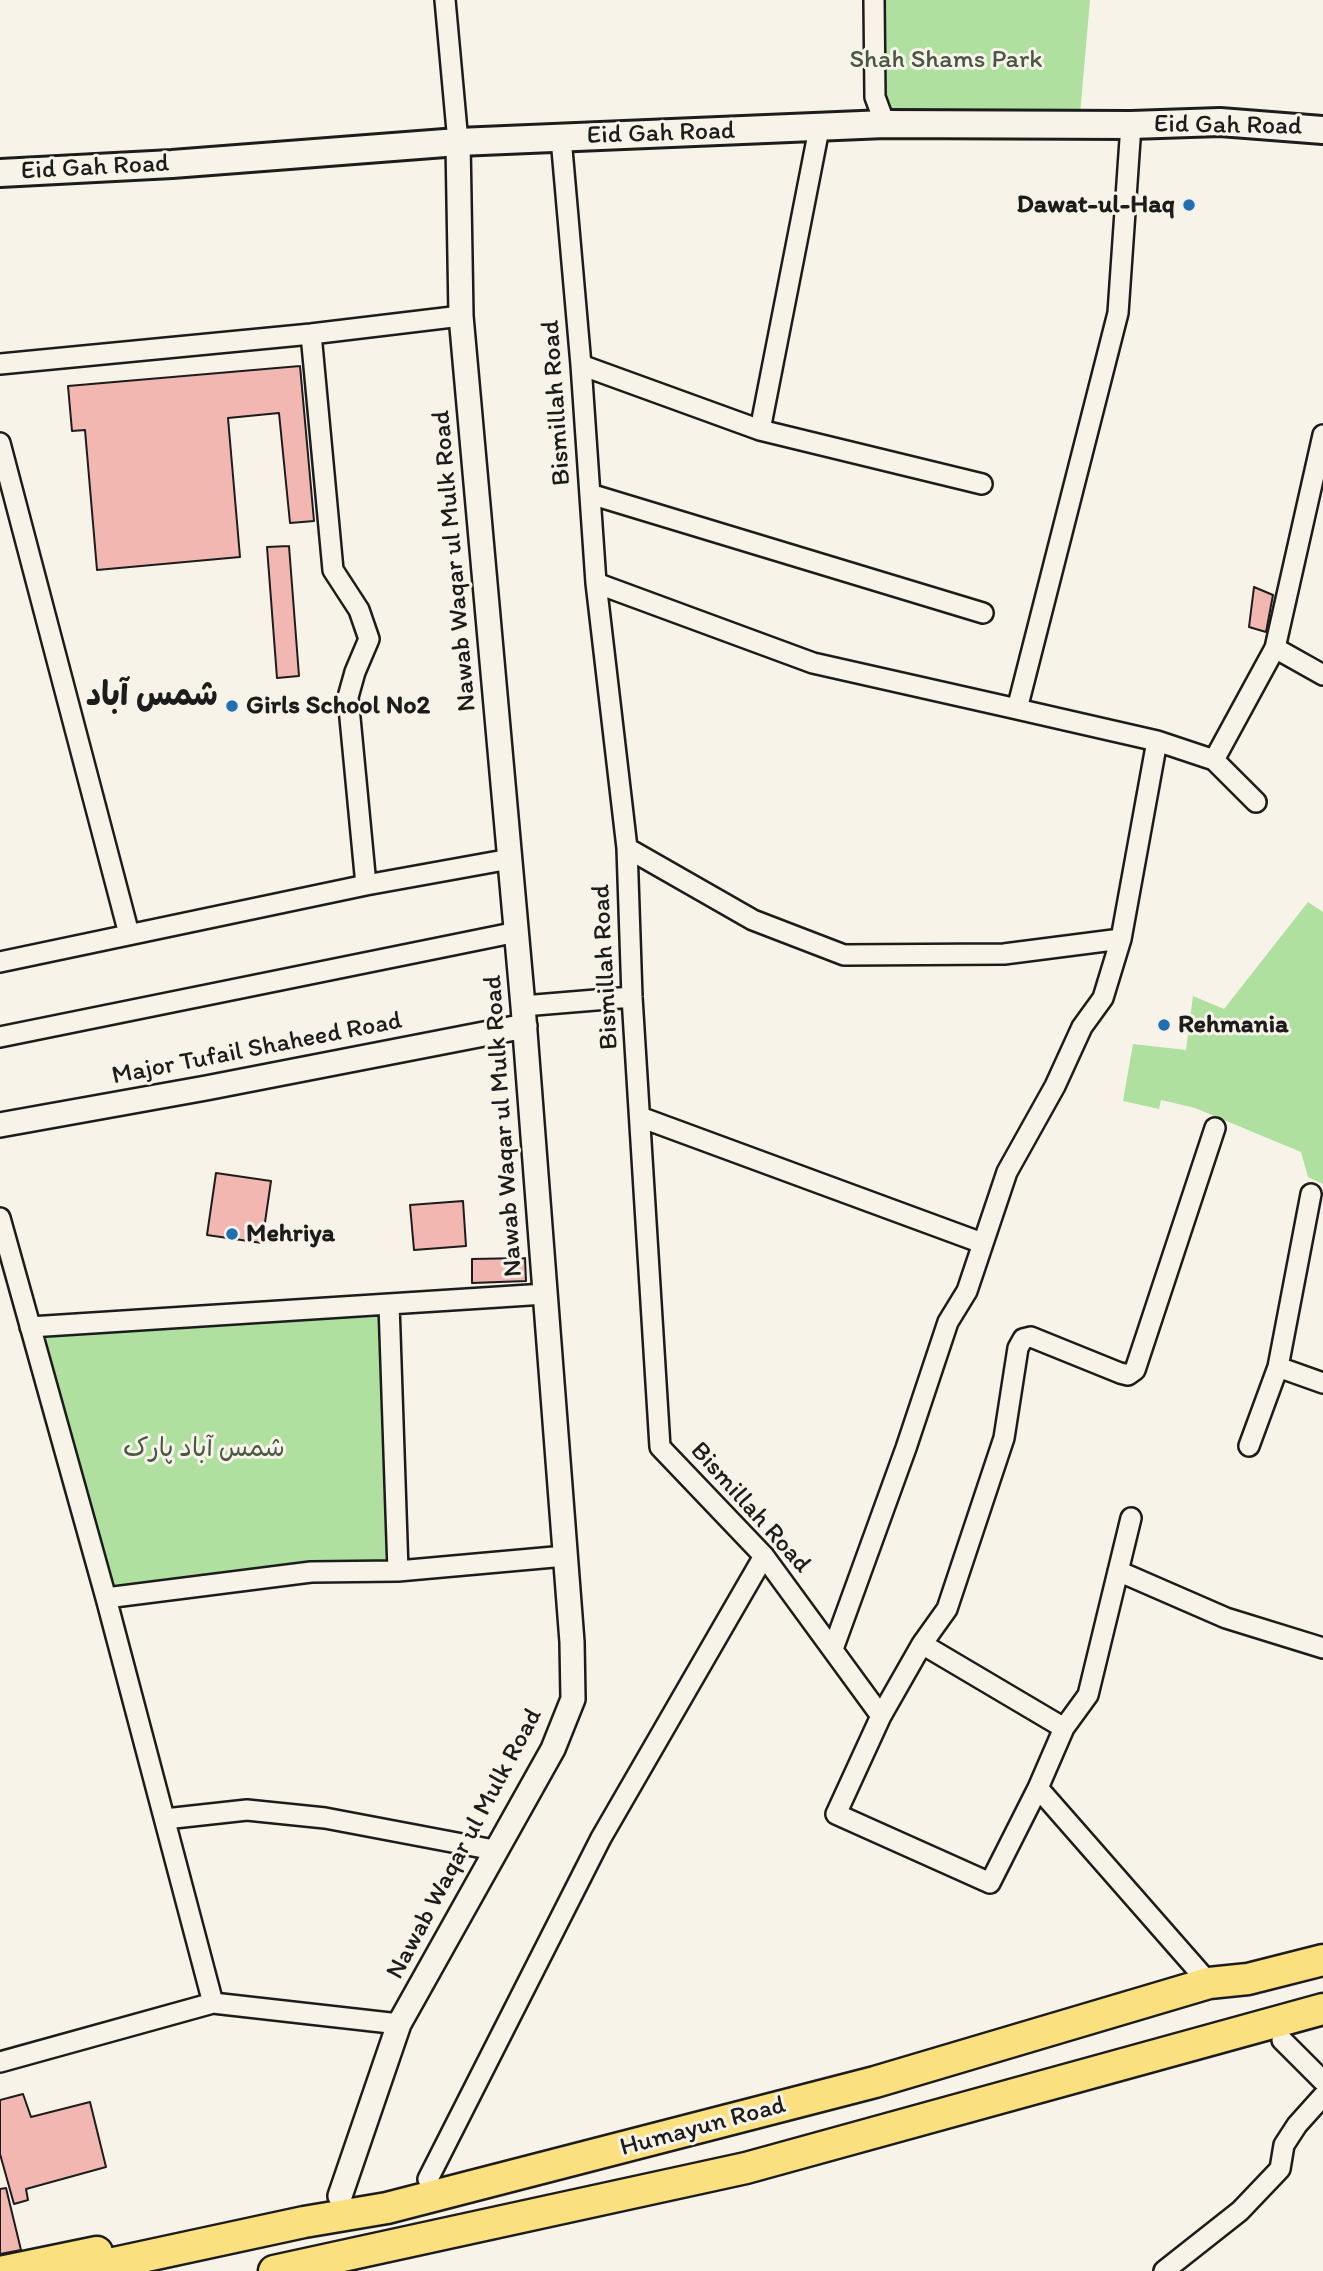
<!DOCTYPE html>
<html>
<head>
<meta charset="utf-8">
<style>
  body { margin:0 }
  canvas { display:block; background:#f7f3e8 }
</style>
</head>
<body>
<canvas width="1323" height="2271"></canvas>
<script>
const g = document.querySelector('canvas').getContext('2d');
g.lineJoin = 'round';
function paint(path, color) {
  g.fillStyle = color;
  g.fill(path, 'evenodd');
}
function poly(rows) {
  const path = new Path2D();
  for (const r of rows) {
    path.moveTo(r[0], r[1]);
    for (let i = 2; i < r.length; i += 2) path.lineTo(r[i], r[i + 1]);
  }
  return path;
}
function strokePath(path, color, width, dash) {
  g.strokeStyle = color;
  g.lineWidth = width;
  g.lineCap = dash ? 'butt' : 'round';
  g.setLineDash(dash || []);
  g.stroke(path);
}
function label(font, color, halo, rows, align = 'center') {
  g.font = font + ' Itim,"Playpen Sans Arabic",sans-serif';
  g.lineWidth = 6;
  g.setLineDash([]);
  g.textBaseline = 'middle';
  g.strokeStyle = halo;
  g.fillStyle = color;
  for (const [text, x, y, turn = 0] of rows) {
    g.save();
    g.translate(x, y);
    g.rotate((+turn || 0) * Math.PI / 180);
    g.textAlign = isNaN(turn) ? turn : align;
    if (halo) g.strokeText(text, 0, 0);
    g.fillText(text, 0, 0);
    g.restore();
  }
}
paint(poly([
  [886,0,1090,0,1080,115,884,121],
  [1308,902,1323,912,1323,1184,1308,1177,1301,1152,1195,1108,1161,1100,1159,1109,1123,1101,1133,1044,1186,1050,1193,996,1224,1009],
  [384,1311,391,1564,109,1592,35,1331]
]), '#afe0a0');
const building = poly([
  [300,366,314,521,290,523,279,413,228,418,240,557,97,570,85,430,72,431,68,386,300,366],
  [289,546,299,676,277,678,267,547,289,546],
  [1254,587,1273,595,1266,632,1249,627,1254,587],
  [216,1173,271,1181,262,1243,207,1235,216,1173],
  [463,1201,466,1246,414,1250,410,1205,463,1201],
  [525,1258,526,1281,472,1283,472,1259,525,1258],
  [23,2094,31,2117,90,2102,106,2167,26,2189,28,2200,14,2204,0,2154,0,2100,23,2094],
  [6,2188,21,2250,0,2254,0,2189,6,2188]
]);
paint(building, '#f3b7b1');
strokePath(building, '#1c1c1c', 2);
const minor = poly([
  [445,0,458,142],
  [874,0,875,97,885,124],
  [1131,125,1118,313,1017,709,1157,741],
  [561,138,581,365,596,583,627,848,632,997,660,1447,764,1556,881,1716],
  [311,334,333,570,359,610,369,639,355,672,348,697,366,885],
  [0,364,311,334,461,316],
  [581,365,760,430,982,484],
  [760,430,819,129],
  [0,443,129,934],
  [590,494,983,613],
  [596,583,813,663,1017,709],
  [1275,648,1323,435],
  [1214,760,1275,648,1323,675],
  [627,848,753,920,844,955,1004,954,1121,939],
  [0,962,366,885,510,859],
  [523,1006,632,997],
  [0,1037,517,932],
  [640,1117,982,1243],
  [0,1218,106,1598,213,2003],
  [389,1304,398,1571],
  [30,1327,545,1294],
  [1278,1367,1323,1383],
  [1249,1446,1278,1367,1311,1194],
  [1118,1571,1226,1618,1323,1648],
  [106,1598,311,1572,398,1571,565,1556],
  [922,1644,947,1609,1004,1438,1018,1348,1023,1339,1031,1337,1120,1373,1128,1375,1135,1370,1215,1128],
  [922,1644,1064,1728,1038,1788,990,1883,836,1814,881,1716,922,1644],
  [833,1649,906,1448,948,1322,967,1291,1007,1172,1055,1086,1082,1027,1103,998,1121,939,1157,741,1214,760,1256,802],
  [1064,1728,1088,1695,1131,1518],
  [1038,1788,1209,1983],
  [165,1819,247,1810,325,1818,494,1850],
  [1282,2040,1323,2081],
  [0,2062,213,2003,399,2024],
  [428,2179,601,1838,764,1556],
  [1164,2271,1240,2211,1280,2169,1284,2145,1297,2125,1323,2096]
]);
const tertiary = poly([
  [0,1125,206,1088,525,1026],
  [340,2196,399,2024,553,1749,573,1699,572,1642,523,1006,461,316,458,142]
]);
const secondary = poly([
  [0,173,172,164,458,142,885,124,1131,125,1220,122,1323,130]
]);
const primary = poly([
  [5,2271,97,2252],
  [77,2271,304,2222,387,2208,875,2082,1209,1983,1248,1979,1323,1960],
  [274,2271,746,2168,1323,2009]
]);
strokePath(minor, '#1c1c1c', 24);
strokePath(tertiary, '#1c1c1c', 28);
strokePath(secondary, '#1c1c1c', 32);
strokePath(primary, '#1c1c1c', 35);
strokePath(minor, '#f7f3e8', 19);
strokePath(tertiary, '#f7f3e8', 23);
strokePath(secondary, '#f7f3e8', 26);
strokePath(primary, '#fbe080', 30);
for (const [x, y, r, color] of [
  [1189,205,7,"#1f6fb2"],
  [232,706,7,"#1f6fb2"],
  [1164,1025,7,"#1f6fb2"],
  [232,1234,7,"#1f6fb2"]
]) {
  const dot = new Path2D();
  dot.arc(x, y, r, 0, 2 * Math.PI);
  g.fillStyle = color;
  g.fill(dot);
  strokePath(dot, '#f7f3e8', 2.5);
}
label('26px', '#485744', '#f7f3e8', [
  ["Shah Shams Park",946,60],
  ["شمس آباد پارک",204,1449]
]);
label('26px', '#1c1c1c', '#f7f3e8', [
  ["Eid Gah Road",1228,126,1],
  ["Eid Gah Road",661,134,-2],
  ["Eid Gah Road",95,168,-3],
  ["Bismillah Road",557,403,-94],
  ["Nawab Waqar ul Mulk Road",455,561,-95],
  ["Bismillah Road",606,967,-93],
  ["Major Tufail Shaheed Road",257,1049,-11],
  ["Nawab Waqar ul Mulk Road",504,1126,-94],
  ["Bismillah Road",750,1508,48],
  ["Nawab Waqar ul Mulk Road",465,1844,-62],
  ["Humayun Road",703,2127,-15]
]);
label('bold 26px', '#1c1c1c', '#f7f3e8', [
  ["Dawat-ul-Haq",1175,205,"right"],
  ["Girls School No2",246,706],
  ["Rehmania",1178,1025],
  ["Mehriya",246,1234]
], 'left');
label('bold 33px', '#1c1c1c', '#f7f3e8', [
  ["شمس آباد",152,697]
]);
</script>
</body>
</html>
